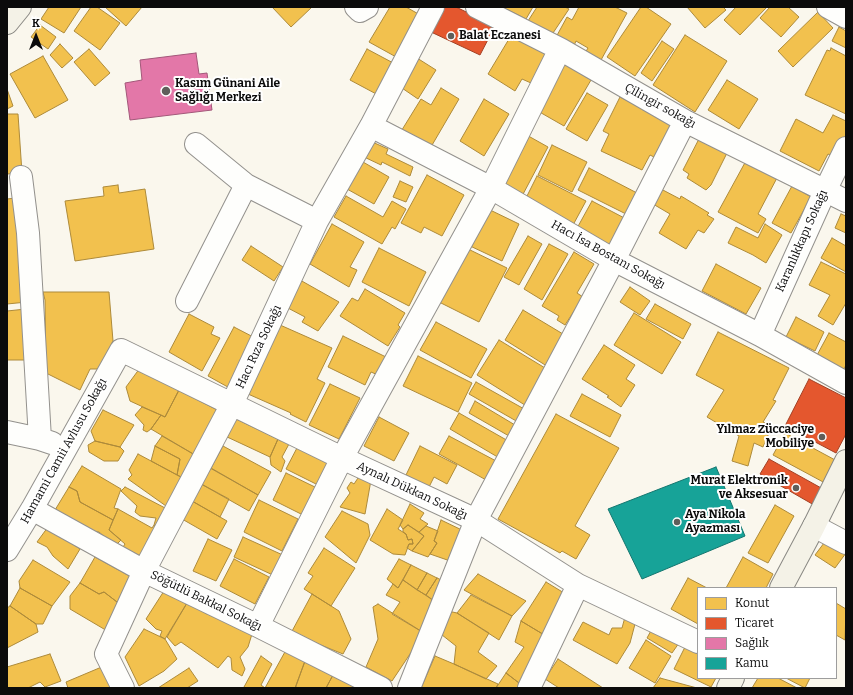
<!DOCTYPE html>
<html>
<head>
<meta charset="utf-8">
<style>
  body { margin:0 }
  #map { position:relative; width:853px; height:695px; overflow:hidden; background:#faf7ed; font-family:Bitter,serif }
  canvas { display:block }
  .frame { position:absolute; inset:0; border:8px solid #0b0b0b; pointer-events:none }
  .legend { position:absolute; left:697px; top:587px; width:140px; height:92px; box-sizing:border-box; background:#fff; border:1px solid #9d9d9d; margin:0; padding:5px 7px; list-style:none; font-size:12px; color:#0b0b0b }
  .legend li { display:flex; align-items:center; gap:8px; height:20px }
  .legend b { width:20px; border:1px solid #9d9d9d }
  .north { position:absolute; left:16px; top:16px; width:40px; height:40px; -webkit-text-stroke:3px #fff; paint-order:stroke; rotate:0deg; font-size:11px; font-weight:700; line-height:16px; text-align:center; color:#0b0b0b }
  .north::after { content:''; display:block; margin:auto; width:14px; height:18px; background:#0b0b0b; clip-path:polygon(50% 0,100% 100%,50% 72%,0 100%) }
</style>
</head>
<body>
<div id="map">
<canvas width="853" height="695"></canvas>
<div class="frame"></div>
<ul class="legend">
<li><b style="height:11px;background:#f2c14e"></b>Konut</li>
<li><b style="height:11px;background:#e4572e"></b>Ticaret</li>
<li><b style="height:11px;background:#e377a8"></b>Sağlık</li>
<li><b style="height:11px;background:#17a398"></b>Kamu</li>
</ul>
<div class="north">K</div>
</div>
<script>
const g = document.querySelector('canvas').getContext('2d');
g.lineJoin = 'round';
function paint(path, color) {
  g.fillStyle = color;
  g.fill(path, 'evenodd');
}
function poly(rows) {
  const path = new Path2D();
  for (const r of rows) {
    path.moveTo(r[0], r[1]);
    for (let i = 2; i < r.length; i += 2) path.lineTo(r[i], r[i + 1]);
  }
  return path;
}
function strokePath(path, color, width, dash) {
  g.strokeStyle = color;
  g.lineWidth = width;
  g.lineCap = dash ? 'butt' : 'round';
  g.setLineDash(dash || []);
  g.stroke(path);
}
function label(font, color, halo, rows, align = 'center') {
  g.font = font + ' Bitter,serif';
  g.lineWidth = 4;
  g.setLineDash([]);
  g.textBaseline = 'middle';
  g.strokeStyle = halo;
  g.fillStyle = color;
  for (const [text, x, y, turn = 0] of rows) {
    g.save();
    g.translate(x, y);
    g.rotate((+turn || 0) * Math.PI / 180);
    g.textAlign = isNaN(turn) ? turn : align;
    if (halo) g.strokeText(text, 0, 0);
    g.fillText(text, 0, 0);
    g.restore();
  }
}
const homes = poly([
  [49,7,81,7,64,33,41,19,49,7],
  [91,7,97,7,120,23,100,50,74,31,91,7],
  [105,7,142,7,126,26,105,7],
  [272,7,312,7,291,27,272,7],
  [390,7,406,7,422,16,398,58,369,42,390,7],
  [502,7,533,7,526,19,502,7],
  [537,7,565,7,569,9,551,36,528,21,537,7],
  [579,7,615,7,627,13,601,60,585,53,588,48,576,41,573,48,555,39,567,17,572,20,579,7],
  [641,7,646,7,671,24,635,76,607,57,641,7],
  [687,7,723,7,726,10,705,28,687,7],
  [736,7,767,7,740,35,724,20,736,7],
  [770,7,788,7,799,17,781,37,760,18,770,7],
  [818,12,833,28,793,67,778,51,818,12],
  [40,25,56,37,48,49,31,37,40,25],
  [839,27,846,31,846,48,832,41,839,27],
  [512,34,547,54,531,83,522,79,515,91,488,74,512,34],
  [685,35,727,61,695,112,653,85,685,35],
  [662,41,674,49,652,81,641,73,662,41],
  [60,44,73,58,62,68,50,55,60,44],
  [831,48,846,56,846,114,805,95,827,50,830,51,831,48],
  [89,49,110,73,95,86,74,62,89,49],
  [367,49,397,65,380,96,350,80,367,49],
  [43,56,68,100,35,118,10,74,43,56],
  [417,58,436,70,418,99,399,86,417,58],
  [563,63,591,80,564,126,536,110,563,63],
  [727,80,758,99,739,129,708,110,727,80],
  [441,88,459,99,428,152,400,133,421,99,431,105,441,88],
  [7,89,13,106,7,109,7,89],
  [587,93,608,105,587,141,566,129,587,93],
  [620,97,672,123,654,157,650,155,642,170,601,151,609,134,603,131,620,97],
  [484,99,509,114,484,156,460,141,484,99],
  [7,114,18,114,22,173,7,174,7,114],
  [833,115,846,121,846,139,837,158,828,154,819,171,780,151,796,119,823,133,833,115],
  [523,133,548,147,521,198,496,184,523,133],
  [701,135,729,149,711,185,706,190,687,178,689,174,683,170,701,135],
  [370,141,388,149,386,154,413,167,410,176,382,162,381,165,362,156,370,141],
  [552,145,587,162,572,192,538,175,552,145],
  [747,159,778,176,758,214,766,219,758,233,718,212,747,159],
  [363,162,389,177,374,204,347,189,363,162],
  [589,168,637,193,626,214,578,190,589,168],
  [427,175,464,195,442,236,424,227,421,233,401,223,427,175],
  [537,176,586,201,573,225,525,200,537,176],
  [400,181,413,187,406,202,393,197,400,181],
  [118,185,119,193,145,189,154,249,75,261,65,201,104,196,103,187,118,185],
  [792,186,811,197,791,233,772,223,792,186],
  [661,189,680,199,681,196,709,213,707,215,714,219,704,233,698,230,686,249,659,233,670,214,653,204,661,189],
  [346,196,383,217,392,201,406,209,395,229,392,227,382,244,334,217,346,196],
  [16,198,27,302,7,304,7,199,16,198],
  [592,201,630,221,614,250,576,230,592,201],
  [486,208,519,224,502,261,468,245,486,208],
  [841,214,846,216,846,233,835,228,841,214],
  [332,224,364,242,350,267,357,270,349,287,310,264,332,224],
  [765,224,782,235,766,263,753,255,728,243,736,227,758,238,765,224],
  [528,236,542,244,519,285,504,277,528,236],
  [832,238,846,246,846,272,821,258,832,238],
  [549,244,568,254,542,300,524,289,549,244],
  [251,246,283,267,274,281,242,260,251,246],
  [379,248,426,272,409,306,362,282,379,248],
  [466,248,507,268,479,322,439,302,466,248],
  [574,252,594,264,577,293,583,297,565,325,557,320,559,316,542,306,574,252],
  [821,262,846,274,846,303,833,325,818,316,830,295,809,285,821,262],
  [716,264,761,288,746,314,702,291,716,264],
  [300,280,339,302,318,331,302,322,305,317,286,307,300,280],
  [630,287,650,301,640,315,620,302,630,287],
  [365,289,405,313,398,325,400,327,388,346,340,316,352,298,358,301,365,289],
  [43,292,109,292,113,341,100,369,90,369,80,390,46,373,45,300,43,292],
  [655,304,691,324,683,339,646,319,655,304],
  [26,309,29,360,7,360,7,311,26,309],
  [523,310,568,337,550,368,505,340,523,310],
  [634,313,681,342,662,374,614,345,634,313],
  [189,314,214,327,211,334,220,338,202,371,169,352,189,314],
  [796,317,824,332,815,351,786,337,796,317],
  [436,322,487,349,471,378,420,350,436,322],
  [280,325,332,348,317,379,325,383,306,422,290,414,291,413,248,394,280,325],
  [234,327,261,341,235,391,208,376,234,327],
  [718,332,789,368,773,400,776,401,763,422,772,426,763,447,754,443,748,466,732,461,739,436,707,417,724,390,696,375,718,332],
  [829,333,846,342,846,365,843,371,816,357,829,333],
  [343,336,386,357,378,375,371,372,365,385,328,367,343,336],
  [499,340,550,371,528,407,477,375,499,340],
  [604,345,635,365,626,379,635,385,621,407,607,397,609,396,582,379,604,345],
  [418,356,472,383,458,412,403,386,418,356],
  [140,368,179,390,165,417,130,401,126,387,140,368],
  [476,382,526,410,518,422,469,394,476,382],
  [330,384,360,398,339,439,309,425,330,384],
  [179,390,221,412,195,455,151,429,161,415,165,417,179,390],
  [582,394,621,415,610,437,570,416,582,394],
  [475,401,515,425,509,436,469,413,475,401],
  [142,407,161,415,151,429,147,432,143,430,144,425,135,415,142,407],
  [103,410,134,425,120,447,95,441,91,431,103,410],
  [459,413,510,442,501,459,450,429,459,413],
  [556,414,619,448,575,526,590,535,576,559,562,551,560,553,498,519,556,414],
  [379,417,409,433,394,461,364,446,379,417],
  [234,418,278,439,270,457,225,436,234,418],
  [785,433,837,461,825,483,773,455,785,433],
  [162,436,195,455,181,477,177,475,180,459,155,446,162,436],
  [449,436,498,462,488,481,439,454,449,436],
  [282,438,289,444,282,457,285,461,281,472,271,465,270,457,278,439,281,441,282,438],
  [95,441,120,447,124,451,118,461,104,461,89,452,88,445,95,441],
  [155,446,180,459,177,475,151,461,155,446],
  [223,446,271,472,258,495,211,468,223,446],
  [298,446,331,462,318,485,286,469,298,446],
  [420,446,457,465,447,484,434,477,429,487,406,475,420,446],
  [138,454,181,477,190,483,166,506,128,479,132,475,129,470,138,454],
  [203,464,258,495,249,511,194,480,203,464],
  [82,466,121,489,114,508,118,509,113,520,80,502,77,491,69,487,82,466],
  [286,473,317,488,303,515,273,500,286,473],
  [360,475,371,480,365,514,340,507,350,493,347,488,351,482,354,484,360,475],
  [194,480,229,499,220,517,185,497,194,480],
  [69,487,77,491,80,502,113,520,109,530,121,540,115,546,99,532,80,530,55,510,69,487],
  [125,487,167,509,157,527,154,525,156,518,140,516,135,512,137,506,121,491,125,487],
  [185,497,227,521,217,539,175,515,185,497],
  [259,500,298,519,282,551,244,532,259,500],
  [410,504,424,513,420,519,428,524,419,532,408,525,403,529,400,525,410,504],
  [775,505,794,516,768,563,748,553,775,505],
  [118,509,152,528,154,525,157,527,145,559,123,547,125,544,109,530,118,509],
  [387,509,403,520,398,529,406,534,408,540,412,539,413,544,409,544,405,555,393,554,370,540,387,509],
  [342,511,368,524,370,535,356,563,325,537,342,511],
  [441,520,466,532,456,563,430,554,437,543,434,541,441,520],
  [408,525,424,536,412,551,407,548,409,544,413,544,412,539,408,540,406,534,403,532,403,529,408,525],
  [426,526,438,531,434,541,437,543,428,557,412,551,424,536,419,532,426,526],
  [48,527,80,549,68,569,53,556,47,547,37,542,48,527],
  [243,537,285,556,275,576,234,557,243,537],
  [208,539,232,550,216,581,193,571,208,539],
  [827,539,846,553,835,568,815,555,827,539],
  [324,548,355,568,331,606,304,589,313,576,308,573,324,548],
  [95,557,135,579,121,605,104,592,99,594,80,583,95,557],
  [743,557,773,574,766,588,726,588,743,557],
  [234,559,269,577,255,604,220,586,234,559],
  [399,559,411,565,398,588,387,579,399,559],
  [33,560,70,582,52,606,20,588,19,581,33,560],
  [411,565,427,573,417,590,403,580,411,565],
  [427,573,437,578,426,595,417,590,427,573],
  [478,574,526,601,512,616,464,590,478,574],
  [437,578,448,583,437,603,426,595,437,578],
  [688,578,707,588,698,588,698,624,671,609,688,578],
  [403,580,437,603,424,633,392,614,400,602,386,595,393,584,398,588,403,580],
  [546,582,569,596,546,636,521,621,546,582],
  [80,583,99,594,104,592,117,602,121,611,109,632,70,609,70,596,80,583],
  [20,588,52,606,43,624,36,624,10,606,20,588],
  [164,591,187,603,165,639,160,636,162,631,156,629,146,619,164,591],
  [312,594,339,611,351,639,343,654,291,633,312,594],
  [471,595,512,616,499,640,457,613,471,595],
  [187,603,207,614,212,608,252,634,248,647,240,657,245,669,242,676,232,670,231,658,228,656,218,668,181,642,175,646,167,637,187,603],
  [836,603,846,609,845,640,836,635,836,603],
  [378,604,424,633,392,681,366,667,378,639,373,607,378,604],
  [10,606,36,624,38,632,7,648,7,608,10,606],
  [448,611,457,613,489,633,478,652,497,666,486,679,454,664,456,646,437,631,448,611],
  [625,617,635,624,630,643,617,664,573,640,583,622,609,635,612,628,622,628,625,617],
  [521,621,546,636,523,686,506,673,524,647,515,642,521,621],
  [653,627,679,643,672,653,647,638,653,627],
  [144,629,165,639,177,659,164,671,139,686,125,657,144,629],
  [646,640,671,656,655,683,629,668,646,640],
  [685,647,698,654,698,678,716,678,711,687,674,669,685,647],
  [286,650,305,661,295,688,265,688,286,650],
  [50,654,61,681,45,687,40,682,28,688,7,688,7,667,50,654],
  [261,656,272,664,261,685,265,688,246,688,244,687,261,656],
  [435,656,454,664,498,684,496,688,421,688,435,656],
  [558,659,603,688,559,688,545,679,558,659],
  [305,661,333,675,326,688,296,688,296,686,305,661],
  [104,666,116,688,68,688,66,682,104,666],
  [189,668,198,681,187,688,158,688,189,668],
  [506,673,523,686,522,688,496,688,506,673],
  [333,675,361,688,326,688,333,675],
  [660,678,697,688,653,688,660,678],
  [758,678,778,678,797,688,752,688,758,678],
  [786,678,810,678,805,688,786,678]
]);
paint(homes, '#f2c14e');
strokePath(homes, '#ad8a3a', 1);
const shops = poly([
  [443,7,456,7,495,26,480,55,431,32,443,7],
  [809,379,846,398,846,434,836,453,785,426,809,379],
  [769,459,823,489,814,505,760,474,769,459]
]);
paint(shops, '#e4572e');
strokePath(shops, '#a34024', 1);
const health = poly([
  [196,53,199,74,207,73,212,110,130,120,125,83,142,80,140,60,196,53]
]);
paint(health, '#e377a8');
strokePath(health, '#a25779', 1);
const public = poly([
  [716,467,745,536,642,579,608,509,716,467]
]);
paint(public, '#17a398');
strokePath(public, '#13756e', 1);
const street = poly([
  [356,7,360,11,367,7],
  [477,7,560,49,685,121,846,201],
  [828,7,846,17],
  [371,126,491,188,614,260,760,335,846,383],
  [196,144,246,185,317,221],
  [21,177,28,233,40,439],
  [187,301,246,185],
  [760,335,825,191,846,148],
  [7,432,40,439,52,443],
  [32,509,144,571,258,626,381,688],
  [814,526,846,543],
  [7,550,32,509,121,350,342,458,476,520,578,585,698,642],
  [258,626,342,458,491,188,560,49],
  [123,688,106,654,144,571,232,404,317,221,371,126,433,7],
  [409,688,476,520,614,260,685,121],
  [529,688,578,585]
]);
const secondary = poly([
  [7,23,20,7],
  [781,588,814,526,846,461],
  [728,688,733,678]
]);
strokePath(street, '#93918d', 24);
strokePath(secondary, '#898883', 24);
strokePath(street, '#fefefc', 22);
strokePath(secondary, '#f4f2e7', 22);
for (const [x, y, r, color] of [
  [451,36,4,"#5f5e5a"],
  [166,91,5,"#5f5e5a"],
  [822,437,4,"#5f5e5a"],
  [796,488,4,"#5f5e5a"],
  [677,522,4,"#5f5e5a"]
]) {
  const dot = new Path2D();
  dot.arc(x, y, r, 0, 2 * Math.PI);
  g.fillStyle = color;
  g.fill(dot);
  strokePath(dot, '#fff', 1.5);
}
label('bold 12px', '#0b0b0b', '#fff', [
  ["Balat Eczanesi",459,36],
  ["Kasım Günani Aile",175,84],
  ["Sağlığı Merkezi",175,98],
  ["Yılmaz Züccaciye",814,430,"right"],
  ["Mobiliye",814,444,"right"],
  ["Murat Elektronik",788,481,"right"],
  ["ve Aksesuar",788,495,"right"],
  ["Aya Nikola",685,515],
  ["Ayazması",685,529]
], 'left');
label('12px', '#0b0b0b', '#fff', [
  ["Çilingir sokağı",660,106,29],
  ["Karanlıkkapı Sokağı",802,241,-66],
  ["Hacı İsa Bostanı Sokağı",608,255,29],
  ["Hacı Rıza Sokağı",259,347,-65],
  ["Hamami Camii Avlusu Sokağı",64,451,-61],
  ["Aynalı Dükkan Sokağı",412,491,25],
  ["Söğütlü Bakkal Sokağı",206,601,26]
]);
</script>
</body>
</html>
